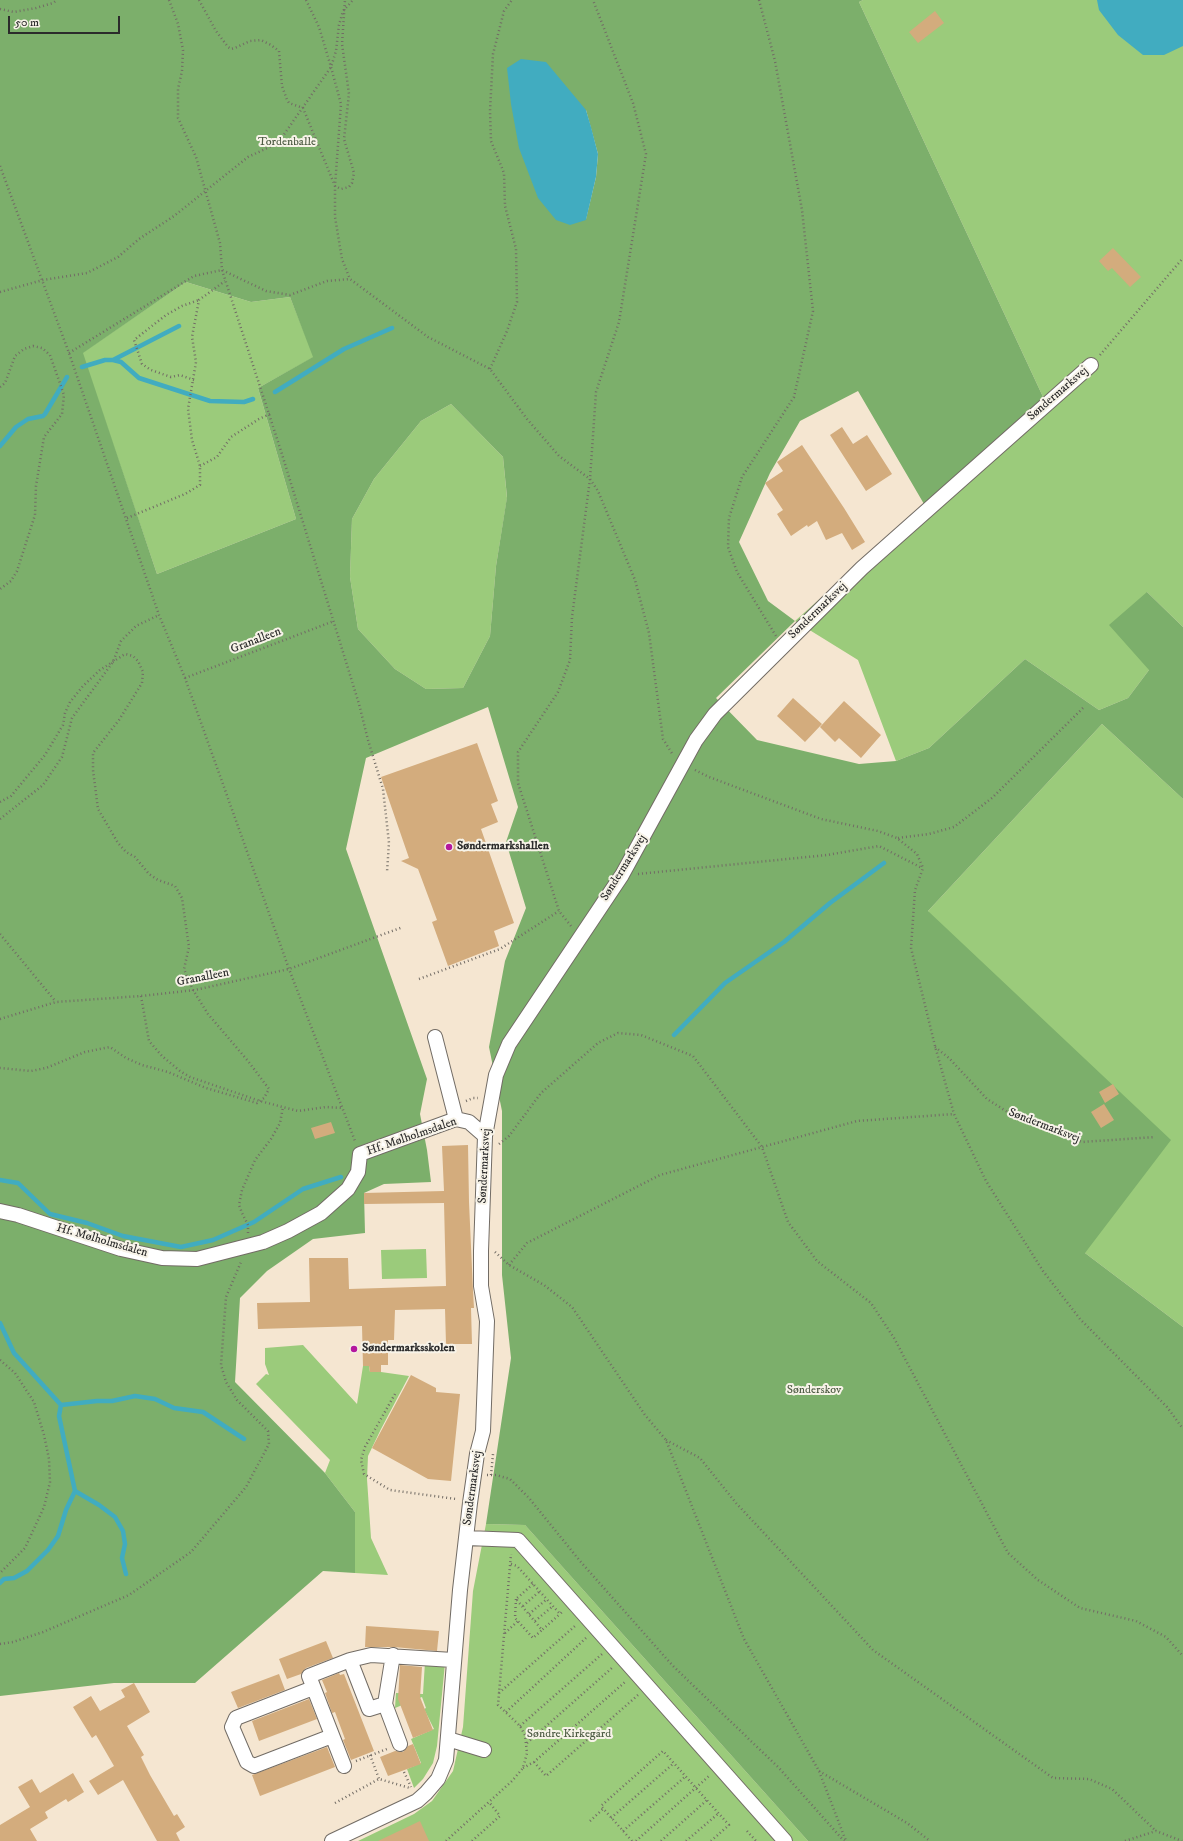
<!DOCTYPE html>
<html>
<head>
<meta charset="utf-8">
<style>
  body { margin:0 }
  #map { position:relative; width:1183px; height:1841px; overflow:hidden; background:#f5e6d1; font-family:"IM FELL DW Pica",serif }
  canvas { display:block }
  .scale { position:absolute; left:8px; top:16px; width:112px; height:18px; box-sizing:border-box; border:2px solid #2b2b2b; border-top:0; padding-left:5px; font-size:12px; line-height:14px; white-space:nowrap; color:#2b2b2b; -webkit-text-stroke:3px #f7f3e8; paint-order:stroke }
</style>
</head>
<body>
<div id="map">
<canvas width="1183" height="1841"></canvas>
<div class="scale">50 m</div>
</div>
<script>
const g = document.querySelector('canvas').getContext('2d');
g.lineJoin = 'round';
function paint(path, color) {
  g.fillStyle = color;
  g.fill(path, 'evenodd');
}
function poly(rows) {
  const path = new Path2D();
  for (const r of rows) {
    path.moveTo(r[0], r[1]);
    for (let i = 2; i < r.length; i += 2) path.lineTo(r[i], r[i + 1]);
  }
  return path;
}
function strokePath(path, color, width, dash) {
  g.strokeStyle = color;
  g.lineWidth = width;
  g.lineCap = dash ? 'butt' : 'round';
  g.setLineDash(dash || []);
  g.stroke(path);
}
function label(font, color, halo, rows, align = 'center') {
  g.font = font + ' "IM FELL DW Pica",serif';
  g.lineWidth = 4;
  g.setLineDash([]);
  g.textBaseline = 'middle';
  g.strokeStyle = halo;
  g.fillStyle = color;
  for (const [text, x, y, turn = 0] of rows) {
    g.save();
    g.translate(x, y);
    g.rotate((+turn || 0) * Math.PI / 180);
    g.textAlign = isNaN(turn) ? turn : align;
    if (halo) g.strokeText(text, 0, 0);
    g.fillText(text, 0, 0);
    g.restore();
  }
}
paint(poly([
  [863,0,1183,0,1183,627,1147,592,1149,670,1128,698,1099,710,1025,659,929,748,896,761,858,660,795,621,1044,399,859,2],
  [186,282,251,302,290,297,314,357,258,388,296,519,157,574,82,353],
  [451,404,503,457,507,498,496,566,490,636,463,688,426,689,395,669,358,629,350,577,352,519,374,479,421,421],
  [1102,724,1183,799,1183,1327,1085,1253,928,911],
  [426,1249,427,1278,382,1279,381,1250],
  [303,1345,357,1404,363,1366,369,1366,370,1372,381,1372,409,1376,381,1429,368,1456,367,1479,371,1538,388,1575,355,1573,355,1512,325,1473,330,1460,256,1384,266,1374,269,1375,265,1364,265,1348],
  [486,1524,525,1525,808,1841,358,1841,414,1814,432,1801,453,1771,463,1727,473,1591],
  [425,1662,445,1663,437,1746,433,1763,423,1779,414,1788,407,1769,421,1763,411,1739,434,1729,424,1709,426,1708,422,1697,395,1708,396,1693,423,1694]
]), '#9bcb7b');
paint(poly([
  [0,0,863,0,859,2,1044,399,924,504,858,391,800,421,770,473,739,542,768,601,795,621,716,698,757,740,859,764,896,761,929,748,1025,659,1099,710,1128,698,1149,670,1109,625,1147,592,1183,627,1183,799,1102,724,928,911,1171,1140,1085,1253,1183,1327,1183,1841,808,1841,525,1525,486,1524,511,1358,502,1275,502,1111,489,1047,505,961,526,908,506,842,518,807,488,707,366,758,346,849,427,1079,420,1114,427,1150,431,1182,384,1184,364,1193,365,1233,313,1239,267,1271,240,1298,235,1382,325,1473,355,1512,355,1573,323,1571,195,1683,114,1683,0,1696],
  [586,110,598,154,596,177,586,219],
  [186,282,251,302,290,297,313,357,258,388,296,519,157,574,83,353],
  [451,404,503,457,507,497,496,566,490,636,463,688,426,689,395,669,358,629,350,577,352,519,374,479,421,421]
]), '#7caf6b');
paint(poly([
  [1097,0,1183,0,1183,46,1164,55,1143,55,1118,35,1099,10],
  [521,59,546,62,586,110,591,127,598,154,596,177,586,220,570,225,556,220,538,198,519,148,511,104,507,68]
]), '#41acc0');
strokePath(poly([
  [113,360,179,326],
  [82,367,105,360,113,360,121,362,139,378,210,401,244,402,253,399],
  [275,392,344,349,392,328],
  [0,446,16,427,28,419,43,416,45,414,67,377],
  [674,1035,725,983,784,942,830,903,884,863],
  [0,1180,18,1183,50,1214,87,1223,123,1236,181,1247,213,1240,254,1222,303,1189,341,1177],
  [0,1323,14,1353,61,1405,59,1416,75,1491,99,1505,115,1517,123,1531,125,1544,122,1558,126,1574],
  [61,1405,97,1401,112,1401,135,1396,155,1399,174,1408,203,1412,244,1439],
  [0,1583,4,1579,14,1578,27,1571,48,1550,58,1536,66,1510,75,1491]
]), '#41acc0', 4.5);
paint(poly([
  [935,11,944,23,918,43,909,32],
  [1113,248,1141,277,1130,287,1112,268,1108,271,1099,261],
  [842,427,853,444,867,435,892,474,866,491,830,435],
  [802,445,844,508,865,542,852,550,842,533,826,540,817,521,808,527,807,525,791,536,777,514,783,510,765,483,783,471,777,462],
  [793,698,822,724,805,742,777,716],
  [844,701,881,735,861,758,839,738,835,742,820,727],
  [477,743,498,801,491,804,498,822,481,829,514,923,494,931,499,946,448,966,432,922,437,920,418,869,401,861,409,858,381,777],
  [1113,1084,1119,1094,1105,1103,1099,1092],
  [1104,1104,1114,1120,1101,1128,1091,1112],
  [331,1122,335,1133,315,1139,311,1128],
  [468,1145,469,1202,473,1291,474,1308,471,1308,472,1344,446,1344,445,1309,395,1310,394,1340,388,1340,388,1365,381,1365,381,1372,370,1372,369,1366,363,1366,362,1326,258,1329,257,1303,310,1302,309,1258,348,1258,349,1289,446,1286,444,1203,364,1204,364,1193,444,1191,442,1146],
  [411,1375,436,1388,436,1392,460,1394,451,1481,428,1479,372,1448],
  [366,1626,439,1631,437,1651,394,1647,365,1647],
  [326,1641,333,1658,306,1668,301,1674,287,1679,279,1659],
  [400,1665,422,1667,420,1697,433,1730,413,1738,398,1699],
  [339,1673,340,1675,344,1674,374,1751,351,1760,343,1740,345,1739,335,1712,332,1713,325,1693,327,1692,322,1680],
  [279,1674,285,1690,238,1708,231,1692],
  [134,1683,150,1712,127,1726,144,1755,141,1757,150,1775,174,1816,177,1814,185,1827,176,1833,180,1841,157,1841,123,1780,98,1795,89,1781,114,1766,96,1735,92,1738,73,1707,91,1696,100,1711,125,1697,121,1690],
  [309,1699,317,1719,259,1741,252,1721],
  [413,1744,421,1764,388,1776,380,1757,395,1751,403,1752,408,1746],
  [327,1747,335,1767,260,1796,252,1775],
  [73,1773,84,1792,68,1802,66,1799,45,1812,48,1818,30,1829,37,1841,0,1841,0,1825,30,1807,18,1787,32,1779,40,1793],
  [420,1821,429,1841,378,1841]
]), '#d3ac7d');
const minor = poly([
  [435,1037,456,1119],
  [0,1211,18,1215,121,1249,162,1258,197,1259,263,1242,288,1231,321,1213,348,1189,358,1172,360,1154,456,1119,469,1122,485,1136],
  [467,1538,518,1540,785,1841],
  [350,1660,369,1709,385,1704,393,1655],
  [313,1688,236,1718,232,1727,247,1762,254,1766,332,1736],
  [385,1704,400,1744],
  [448,1739,484,1750],
  [344,1766,309,1676,350,1660,371,1655,453,1660],
  [332,1841,417,1801,426,1793,438,1779,446,1760,460,1590,470,1503,477,1454,483,1431,487,1321,481,1286,481,1251,485,1136,496,1075,509,1044,622,875,696,740,715,714,862,568,1091,365]
]);
strokePath(minor, '#726c65', 16);
strokePath(poly([
  [169,0,178,24,183,50,182,71,178,89,178,118,196,157,220,243,222,270,281,451,359,704,368,740,383,789,389,843,387,872],
  [199,0,216,31,228,47,231,49,235,48,250,41,261,40,271,45,279,51,282,86,287,100,289,103,303,108,335,186,341,189,349,187,352,183,354,173,344,139,349,94,342,44,345,0],
  [306,0,319,27,331,67,341,104,335,186,335,217,342,259,350,279],
  [759,0,775,61,802,210,813,311,794,397,742,477,729,518,728,547,737,572,776,636],
  [0,9,14,12,36,8,53,3,57,0],
  [0,166,69,353,159,615,185,678,289,969,355,1141],
  [0,292,43,280,87,273,118,257,139,239,174,216,248,157,278,143,331,67,336,51,339,25,343,11,353,0],
  [69,353,194,276,222,270,266,291,290,295,327,281,350,279,428,337,490,369,527,419,559,456,590,479,598,491,635,580,649,633,663,739,673,755],
  [1100,355,1183,258],
  [490,369,507,331,517,302,516,249,505,206,504,173,491,141,490,111,493,54,504,11,512,0],
  [194,380,180,375,171,377,151,370,142,364,134,340,166,315,182,306,199,300],
  [0,387,5,383,15,356,24,349,33,346,42,348,50,355,64,395,62,414,44,437,36,486,35,515,17,571,11,581,0,589],
  [200,466,217,457,231,437,259,419,270,414],
  [127,518,185,494,200,485,200,466,192,440,188,409,196,362,192,337,199,300,225,281],
  [185,678,334,621],
  [695,770,709,777,821,819,878,831,897,838,917,854,923,868,915,890,911,948,935,1046,954,1114,986,1181,1043,1271,1080,1319,1167,1407,1183,1429],
  [0,802,11,796,45,755,63,725,65,713,70,702,83,686,100,670,125,654,133,656,138,661,143,672,142,683,119,720,93,753,93,770,98,809,118,843,126,852,135,857,149,874,158,880,175,886,182,898,189,947,184,969,193,990,208,1014,248,1061,269,1089,264,1098,257,1103,206,1088,168,1072,142,1065,126,1058,110,1047,85,1052,46,1068,31,1071,0,1068],
  [0,819,43,785,62,757,72,718,113,662,121,641,136,626,159,615],
  [898,838,929,834,954,827,992,798,1083,708],
  [638,874,827,855,879,846,922,868],
  [571,926,559,911,518,783,518,752,558,692,570,660,572,617,590,479,596,392,619,322,646,154,633,103,593,0],
  [0,934,56,1002],
  [419,979,500,949,559,911],
  [141,996,149,1041,162,1056,180,1071,190,1077,260,1101,298,1111,326,1107,343,1108],
  [0,1019,56,1002,141,996,195,990,289,969,403,927],
  [935,1047,949,1058,987,1099,1009,1113,1082,1142,1155,1137],
  [466,1101,473,1098,478,1098],
  [499,1144,509,1136,541,1093,598,1043,618,1033,641,1035,693,1056,762,1147,788,1222,817,1261,871,1303,894,1338,1008,1553,1038,1580,1080,1608,1136,1621,1166,1637,1183,1656],
  [248,1233,248,1225,242,1213,239,1205,242,1190,255,1160,271,1139,280,1123,283,1107],
  [495,1252,509,1265,544,1285,572,1307,645,1415,666,1440,744,1639,819,1771,846,1841],
  [509,1265,527,1243,660,1175,857,1121,954,1114],
  [0,1360,15,1373,34,1402,44,1435,49,1459,50,1482,44,1507,25,1548,0,1573],
  [395,1394,365,1447,361,1460,364,1474,390,1490,456,1499],
  [666,1440,700,1458,736,1503,873,1650,1053,1778,1089,1779,1112,1789,1156,1831],
  [487,1475,496,1475,510,1479,529,1498,580,1561,673,1666,779,1768,844,1841],
  [491,1475,493,1454],
  [511,1564,517,1566,560,1614,563,1611],
  [533,1584,516,1599,542,1630,560,1614],
  [516,1599,515,1618,533,1638,542,1630],
  [523,1606,540,1591],
  [529,1614,547,1599],
  [535,1621,553,1606],
  [505,1633,518,1621],
  [0,1644,13,1642,43,1632,129,1595,191,1552,246,1487,269,1444,268,1431,237,1400,226,1382,221,1365,226,1297,241,1262],
  [499,1693,575,1626],
  [506,1712,586,1638],
  [520,1726,602,1654],
  [527,1743,613,1667],
  [370,1755,379,1779],
  [356,1761,387,1749],
  [534,1762,546,1776,638,1695],
  [523,1768,534,1762,625,1682],
  [819,1771,907,1823,930,1841],
  [404,1772,411,1787],
  [335,1803,379,1779,410,1788],
  [611,1818,674,1763],
  [590,1821,603,1809],
  [623,1831,686,1776],
  [747,1831,756,1841],
  [446,1841,512,1781,523,1768,527,1753,525,1735,520,1726,498,1705,511,1554],
  [472,1841,500,1816,489,1802],
  [632,1841,601,1806,663,1751,729,1825,711,1841],
  [636,1841,709,1776],
  [661,1841,707,1800],
  [686,1841,719,1813],
  [1125,1841,1156,1831,1182,1841]
]), '#726c65', 2.5, [1, 3]);
strokePath(minor, '#fff', 14);
for (const [x, y, r, color] of [
  [449,847,4,"#b5179e"],
  [354,1349,4,"#b5179e"]
]) {
  const dot = new Path2D();
  dot.arc(x, y, r, 0, 2 * Math.PI);
  g.fillStyle = color;
  g.fill(dot);
  strokePath(dot, '#f7f3e8', 1.5);
}
label('12px', '#4d5b43', '#f7f3e8', [
  ["Tordenballe",287,143],
  ["Sønderskov",814,1391],
  ["Søndre Kirkegård",569,1735]
]);
label('12px', '#2b2b2b', '#f7f3e8', [
  ["Søndermarksvej",1058,394,-41],
  ["Søndermarksvej",818,611,-44],
  ["Granalleen",256,641,-21],
  ["Søndermarksvej",624,868,-58],
  ["Granalleen",203,978,-11],
  ["Søndermarksvej",1044,1126,21],
  ["Hf. Mølholmsdalen",412,1137,-19],
  ["Søndermarksvej",485,1166,-87],
  ["Hf. Mølholmsdalen",102,1241,16],
  ["Søndermarksvej",473,1488,-82]
]);
label('bold 12px', '#2b2b2b', '#f7f3e8', [
  ["Søndermarkshallen",457,847],
  ["Søndermarksskolen",362,1349]
], 'left');
</script>
</body>
</html>
